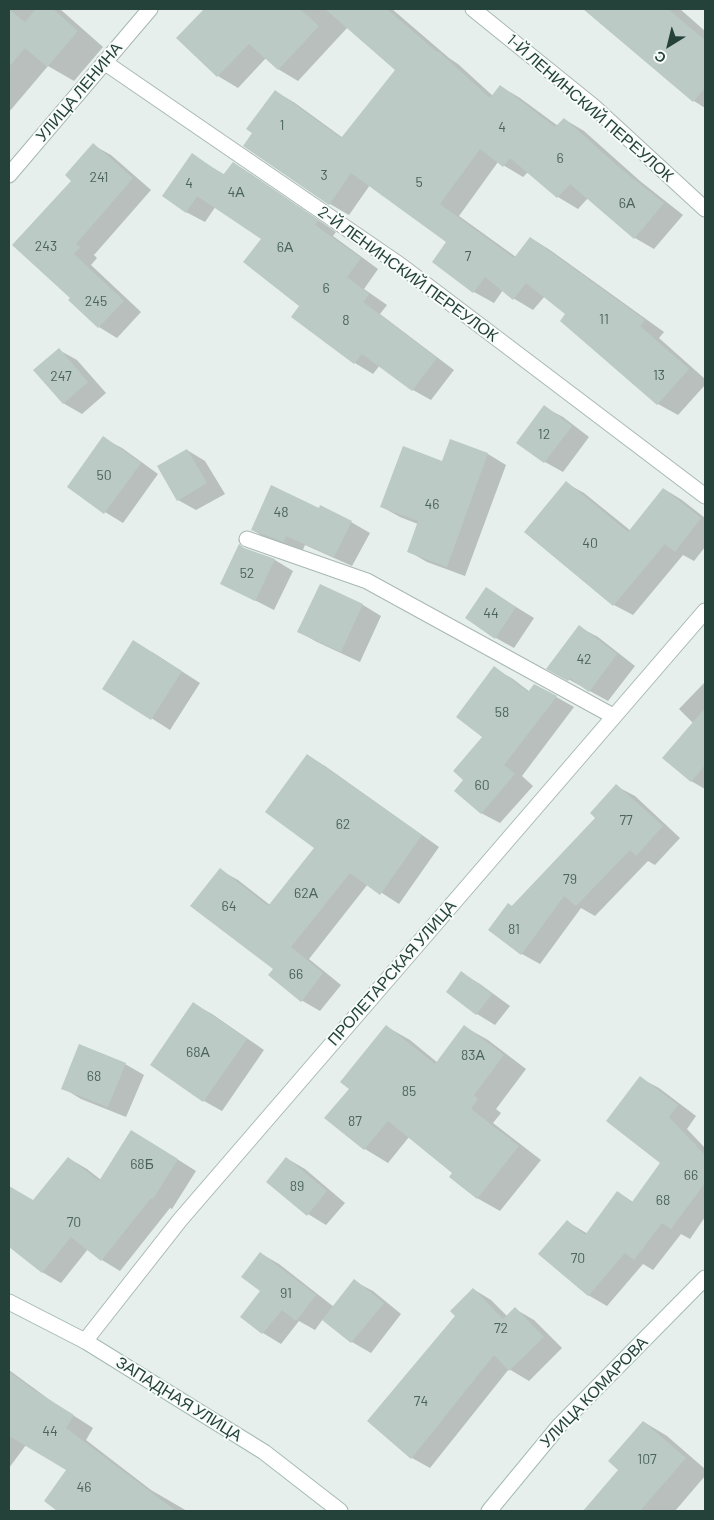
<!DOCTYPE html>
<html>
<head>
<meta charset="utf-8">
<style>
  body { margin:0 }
  #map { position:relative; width:714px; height:1520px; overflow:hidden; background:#e6efeb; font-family:Barlow,sans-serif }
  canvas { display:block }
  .frame { position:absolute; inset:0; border:10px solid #24423a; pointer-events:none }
  .north { position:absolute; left:644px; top:20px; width:50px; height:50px; -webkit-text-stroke:4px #f7fbf9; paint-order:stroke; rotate:216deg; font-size:14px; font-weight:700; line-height:20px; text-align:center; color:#24423a }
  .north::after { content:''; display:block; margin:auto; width:18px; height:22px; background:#24423a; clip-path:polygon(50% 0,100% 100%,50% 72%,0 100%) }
</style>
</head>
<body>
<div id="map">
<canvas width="714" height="1520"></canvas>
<div class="frame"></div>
<div class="north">С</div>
</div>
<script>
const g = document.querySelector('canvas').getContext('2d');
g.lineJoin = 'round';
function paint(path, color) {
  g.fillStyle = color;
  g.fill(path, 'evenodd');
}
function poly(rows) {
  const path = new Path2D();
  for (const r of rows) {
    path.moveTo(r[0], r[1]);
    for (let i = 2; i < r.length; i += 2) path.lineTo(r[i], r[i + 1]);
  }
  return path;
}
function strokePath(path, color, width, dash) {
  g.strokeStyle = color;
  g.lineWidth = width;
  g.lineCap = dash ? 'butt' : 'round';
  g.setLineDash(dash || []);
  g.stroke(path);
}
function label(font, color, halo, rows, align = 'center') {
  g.font = font + ' Barlow,sans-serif';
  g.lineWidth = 4;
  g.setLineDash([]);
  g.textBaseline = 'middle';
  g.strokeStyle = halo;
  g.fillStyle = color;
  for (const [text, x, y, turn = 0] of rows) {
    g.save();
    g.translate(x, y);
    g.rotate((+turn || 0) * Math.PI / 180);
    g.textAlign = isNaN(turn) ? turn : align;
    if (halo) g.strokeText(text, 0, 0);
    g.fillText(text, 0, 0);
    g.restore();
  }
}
paint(poly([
  [9,9,60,9,103,47,74,81,48,66,9,112],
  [205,9,392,9,449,58,458,64,493,96,500,86,520,98,558,126,564,119,584,131,640,181,683,215,654,249,635,238,588,198,578,209,558,197,528,172,523,177,498,162,459,216,516,257,531,238,550,250,664,332,659,338,705,379,705,385,678,415,658,404,567,314,545,296,533,310,513,298,503,290,494,303,474,292,433,262,448,242,370,185,349,215,330,204,253,133,275,91,295,103,343,138,397,70,348,27,298,81,278,69,266,58,238,88,218,76,177,38],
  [585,9,680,9,705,31,705,108,694,101],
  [93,145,111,155,151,190,94,255,97,258,91,265,141,312,117,338,99,327,69,300,71,298,73,181],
  [192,155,225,175,233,163,251,174,336,232,333,236,378,269,364,289,387,305,380,314,454,370,431,400,413,390,380,365,373,374,355,363,293,317,301,306,263,238,216,206,205,222,186,212],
  [59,350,77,360,106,393,82,414,63,403],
  [544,407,563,417,589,437,563,472,545,462,518,442],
  [103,438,122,448,158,474,123,523,105,512,69,487],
  [187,450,205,461,225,494,196,510,178,500],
  [488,454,506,465,465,576,427,562,408,551,418,524,400,517,382,507,443,462],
  [566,483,584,493,631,531,664,489,682,500,705,518,705,547,694,561,683,555,633,615,614,605,526,531],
  [351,522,370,533,352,566,305,545,302,552,270,540,252,530],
  [245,550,275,560,293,571,274,610,221,583],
  [321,586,363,605,381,616,360,662,317,642,299,632],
  [487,589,534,618,514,648,496,638],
  [579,627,598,637,635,666,608,701,548,668],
  [152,652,200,683,170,730,104,688],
  [494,668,513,679,530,692,535,685,574,707,522,776,533,786,500,823,481,813,465,780,484,737],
  [705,682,705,735,679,709],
  [701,746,705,750,705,789,691,781],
  [307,755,325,766,439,847,399,904,368,884,309,959,341,985,320,1011,301,1000,275,969,220,870,238,880,270,905,316,848],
  [616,786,635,796,680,838,655,865,648,861,595,916,581,908,540,964,522,954,489,930,596,818],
  [462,973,480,984,510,1006,495,1025,477,1014,447,992],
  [194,1004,212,1014,264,1050,222,1111,204,1101,152,1065],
  [387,1027,410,1040,438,1063,465,1027,488,1040,526,1069,496,1109,501,1113,493,1123,541,1160,500,1211,477,1198,454,1173,409,1137,388,1163,365,1149,326,1118,351,1089],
  [125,1064,144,1075,126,1117,81,1099,63,1088],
  [640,1078,659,1088,696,1116,687,1129,705,1148,705,1217,690,1239,681,1234,653,1270,643,1264,607,1306,588,1295,568,1222,588,1234,618,1192,633,1202,661,1162],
  [150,1142,196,1171,172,1209,170,1208,120,1271,102,1260,88,1249,61,1283,42,1272,9,1245,9,1187,34,1201,68,1158,87,1169,101,1180],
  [286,1158,305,1169,345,1203,326,1225,308,1214],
  [260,1253,279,1264,334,1307,354,1281,373,1291,401,1314,371,1353,352,1342,323,1319,315,1330,299,1321,281,1344,263,1333,242,1316,261,1291],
  [473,1289,491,1300,508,1317,515,1309,534,1320,562,1348,529,1381,509,1369,430,1468,412,1458,457,1316],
  [9,1370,54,1403,93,1428,86,1440,151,1490,187,1511,59,1511,45,1501,68,1470,26,1445,9,1468],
  [644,1422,667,1436,705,1469,705,1476,675,1511,585,1511,620,1470]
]), '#0003');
paint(poly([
  [9,9,25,22,36,9,53,9,78,31,47,67,25,48,9,67],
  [204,9,300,9,319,26,278,70,249,44,217,77,176,38],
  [325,9,387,9,437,52,438,51,490,98,500,85,555,127,564,118,620,168,664,203,634,239,570,184,557,198,510,158,503,167,480,149,440,204,514,258,530,237,645,320,640,326,689,369,657,405,560,321,565,314,526,283,513,300,485,277,473,293,432,262,446,242,351,173,329,205,243,146,252,133,246,129,275,90,341,138,395,70],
  [583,9,668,9,705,40,705,88,693,102],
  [93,143,133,178,76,244,80,247,74,254,124,301,98,328,68,300,70,298,12,245,71,181,65,175],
  [192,153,223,175,233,162,318,220,315,225,361,258,347,277,369,294,363,302,437,358,412,391,362,354,354,364,291,317,299,306,243,262,261,239,197,196,186,213,162,196],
  [59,348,88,382,63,404,33,370],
  [544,405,572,426,544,463,516,443],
  [103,436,141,463,104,514,67,487],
  [450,439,488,453,447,567,407,552,418,521,380,507,403,446,442,461],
  [187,449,207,483,177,501,157,466],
  [566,481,628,532,663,488,701,518,675,552,665,544,613,606,524,532],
  [271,485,319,508,320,505,352,521,334,557,286,536,284,542,251,530],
  [239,544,244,548,275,559,255,601,220,584],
  [320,584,363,604,341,652,297,632],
  [486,587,516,607,495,639,465,618],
  [579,625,617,654,589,692,570,678,568,681,546,669],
  [133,640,182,671,151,720,102,689],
  [494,666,528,692,534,684,557,696,504,765,515,774,481,814,454,791,463,780,453,771,482,737,456,717],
  [705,708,705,765,691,782,662,758],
  [307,754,422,835,380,895,350,873,291,947,323,973,301,1002,268,975,273,969,190,906,220,868,268,906,314,848,265,812],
  [616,784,663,826,636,856,630,850,576,906,564,896,521,955,488,930,508,903,512,906,595,818,590,813],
  [461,971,492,994,476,1015,446,992],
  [193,1002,247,1039,203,1102,150,1065],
  [386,1025,435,1064,464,1025,504,1055,474,1095,478,1099,471,1109,519,1146,477,1199,449,1177,452,1173,388,1121,364,1150,324,1118,349,1089,340,1082],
  [79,1044,126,1063,108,1107,61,1089],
  [640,1076,678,1105,669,1117,705,1155,705,1183,671,1229,662,1223,634,1260,625,1253,588,1296,538,1254,567,1220,585,1235,617,1191,632,1202,660,1163,606,1121],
  [131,1130,178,1159,153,1199,151,1198,101,1261,71,1237,42,1273,9,1247,9,1186,33,1200,68,1157,99,1181],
  [286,1157,327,1191,307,1216,266,1182],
  [260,1252,316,1295,296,1321,282,1310,262,1334,240,1317,260,1291,241,1277],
  [354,1279,384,1303,351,1343,322,1320],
  [473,1288,503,1319,515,1307,544,1337,509,1371,494,1355,411,1459,367,1421,455,1316,450,1311],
  [9,1372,34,1390,74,1415,66,1428,176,1511,57,1511,44,1501,66,1470,9,1436],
  [643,1421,686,1458,640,1511,583,1511,618,1470,608,1461]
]), '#bbcac4');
const service = poly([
  [247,539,367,581,613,716]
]);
const minor = poly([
  [473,9,593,106,705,209],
  [104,62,400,265,705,496],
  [9,175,150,9],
  [85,1341,180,1220,705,611]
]);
const secondary = poly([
  [9,1302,85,1341,264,1452,340,1511],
  [489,1511,559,1426,705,1278]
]);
strokePath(service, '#a8b8b2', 17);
strokePath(minor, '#a8b8b2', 17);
strokePath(secondary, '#a4bbb3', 17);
strokePath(service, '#fff', 15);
strokePath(minor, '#fff', 15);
strokePath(secondary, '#fff', 15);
label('14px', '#4a645c', null, [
  ["1",282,125],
  ["4",502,127],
  ["6",560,158],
  ["3",324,175],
  ["241",99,177],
  ["5",419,182],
  ["4",189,183],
  ["4А",236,192],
  ["6А",627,203],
  ["243",46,246],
  ["6А",285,247],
  ["7",468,256],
  ["6",326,288],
  ["245",96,301],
  ["11",604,319],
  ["8",346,320],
  ["13",659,375],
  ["247",61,376],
  ["12",544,434],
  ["50",104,475],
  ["46",432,504],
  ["48",281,512],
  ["40",590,543],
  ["52",247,573],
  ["44",491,613],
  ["42",584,659],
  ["58",502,712],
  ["60",482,785],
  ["77",626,820],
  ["62",343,824],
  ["79",570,879],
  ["62А",306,893],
  ["64",229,906],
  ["81",514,929],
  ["66",296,974],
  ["68А",198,1052],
  ["83А",473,1055],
  ["68",94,1076],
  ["85",409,1091],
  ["87",355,1121],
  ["68Б",142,1164],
  ["66",691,1175],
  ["89",297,1186],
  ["68",663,1200],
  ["70",74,1222],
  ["70",578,1258],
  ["91",286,1293],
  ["72",501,1328],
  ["74",421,1401],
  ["44",50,1431],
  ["107",647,1459],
  ["46",84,1487]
]);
label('16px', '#24423a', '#f7fbf9', [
  ["УЛИЦА ЛЕНИНА",79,92,-50],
  ["1-Й ЛЕНИНСКИЙ ПЕРЕУЛОК",590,108,41],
  ["2-Й ЛЕНИНСКИЙ ПЕРЕУЛОК",408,274,36],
  ["ПРОЛЕТАРСКАЯ УЛИЦА",392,973,-49],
  ["УЛИЦА КОМАРОВА",594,1392,-46],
  ["ЗАПАДНАЯ УЛИЦА",179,1399,32]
]);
</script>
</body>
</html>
